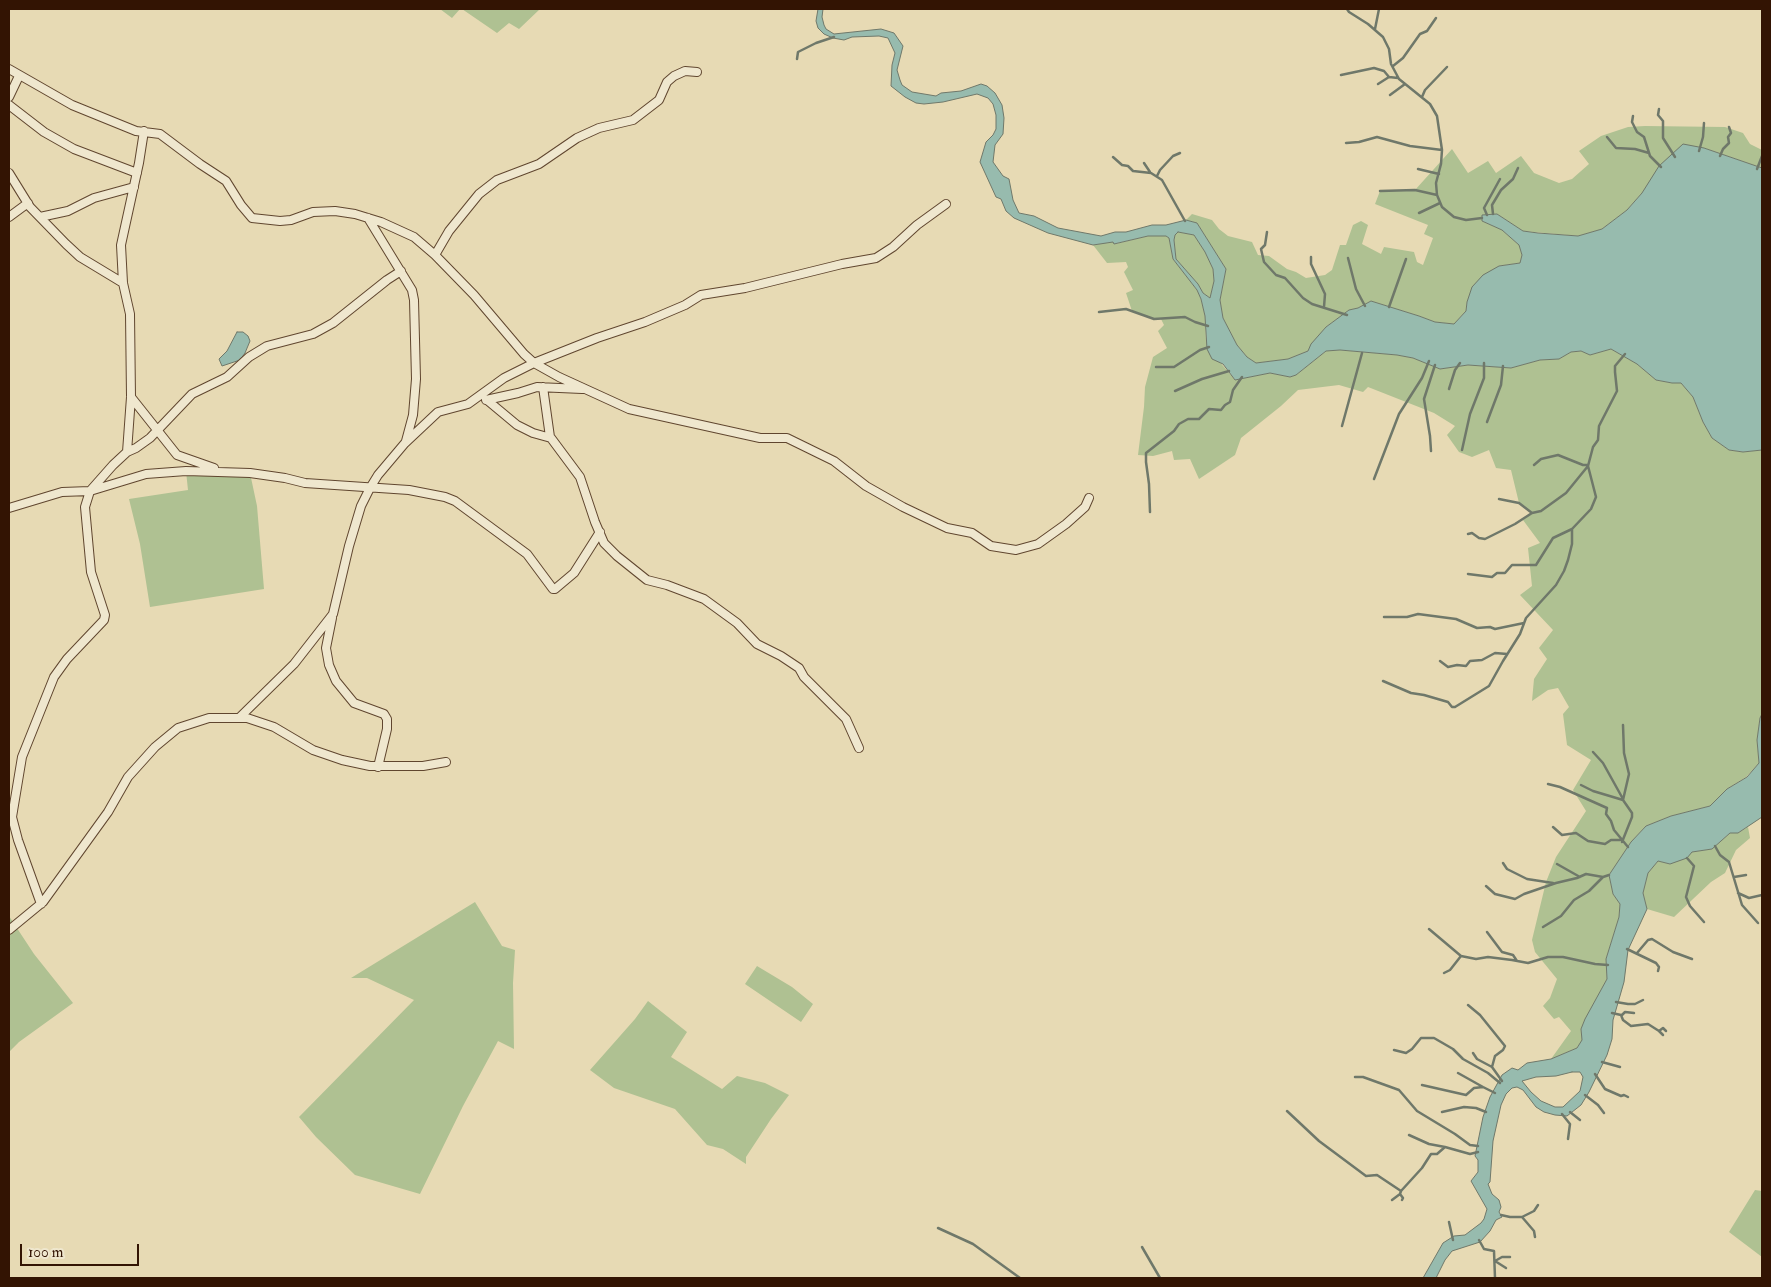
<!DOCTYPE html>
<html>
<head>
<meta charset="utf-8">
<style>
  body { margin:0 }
  #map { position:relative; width:1771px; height:1287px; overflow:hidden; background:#e7dab4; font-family:"IM FELL Double Pica",serif }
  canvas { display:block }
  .frame { position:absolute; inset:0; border:10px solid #331403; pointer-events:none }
  .scale { position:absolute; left:20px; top:1244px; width:119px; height:22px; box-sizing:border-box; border:2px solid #331403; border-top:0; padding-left:6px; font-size:15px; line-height:18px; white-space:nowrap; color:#331403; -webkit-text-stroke:4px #efe7ce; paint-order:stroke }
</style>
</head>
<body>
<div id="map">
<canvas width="1771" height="1287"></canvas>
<div class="frame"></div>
<div class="scale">100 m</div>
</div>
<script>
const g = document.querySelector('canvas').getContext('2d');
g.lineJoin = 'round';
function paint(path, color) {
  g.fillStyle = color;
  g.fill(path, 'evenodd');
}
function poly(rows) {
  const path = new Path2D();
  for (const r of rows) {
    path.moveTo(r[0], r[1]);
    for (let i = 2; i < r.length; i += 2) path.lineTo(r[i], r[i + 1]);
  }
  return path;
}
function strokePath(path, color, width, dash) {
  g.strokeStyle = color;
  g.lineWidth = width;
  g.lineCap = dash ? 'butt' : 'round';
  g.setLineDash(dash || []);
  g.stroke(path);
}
paint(poly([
  [440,9,460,9,452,18],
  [462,9,540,9,519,29,509,23,497,33],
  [1645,126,1725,127,1743,133,1750,144,1762,150,1762,168,1704,148,1642,193,1627,210,1602,229,1578,236,1523,231,1497,214,1483,215,1482,221,1502,230,1519,245,1522,255,1520,263,1499,266,1467,302,1466,311,1454,324,1435,322,1419,316,1371,301,1358,308,1349,310,1326,327,1308,351,1288,359,1256,363,1247,357,1237,345,1223,318,1220,300,1226,269,1197,223,1186,220,1192,214,1212,220,1219,229,1228,236,1252,242,1258,255,1269,256,1287,269,1296,272,1306,278,1325,275,1332,270,1340,245,1346,245,1353,225,1361,221,1368,225,1362,244,1381,254,1384,247,1414,252,1417,262,1423,265,1433,238,1424,234,1428,225,1375,204,1380,191,1415,190,1452,149,1468,173,1488,161,1496,173,1521,156,1534,173,1559,183,1572,179,1589,164,1579,151,1601,136,1628,127],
  [1178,232,1194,235,1205,252,1213,269,1214,281,1210,298,1203,293,1198,284,1176,259,1174,240,1175,235],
  [1148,236,1166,236,1169,238,1173,259,1197,290,1201,299,1205,316,1206,341,1219,361,1235,380,1270,373,1290,377,1296,375,1326,351,1340,350,1397,355,1413,358,1440,369,1468,365,1511,368,1540,360,1559,359,1571,352,1581,351,1590,355,1611,349,1637,364,1656,380,1672,383,1681,383,1693,397,1703,422,1712,438,1729,450,1743,452,1762,450,1762,714,1760,718,1757,740,1759,763,1746,777,1727,789,1710,806,1671,816,1646,826,1631,842,1609,875,1613,894,1620,904,1619,917,1606,959,1607,979,1581,1029,1583,1040,1577,1048,1551,1059,1571,1031,1559,1017,1554,1019,1543,1006,1550,998,1557,979,1535,952,1532,940,1546,882,1556,857,1586,811,1573,790,1591,760,1567,745,1563,714,1569,707,1558,688,1548,690,1532,701,1534,679,1547,659,1539,648,1553,630,1520,595,1532,586,1528,548,1540,543,1523,520,1532,513,1519,503,1511,470,1496,468,1489,450,1472,457,1459,452,1447,435,1455,426,1434,413,1368,387,1363,392,1339,385,1298,390,1281,406,1241,438,1235,455,1199,479,1190,459,1174,460,1172,451,1153,456,1138,455,1144,407,1145,387,1153,357,1167,348,1158,331,1164,325,1161,319,1154,319,1132,311,1126,293,1133,290,1124,272,1128,267,1126,262,1107,263,1093,245,1114,241,1115,244],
  [186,471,250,473,257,506,264,589,150,607,140,544,129,499,188,490],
  [1748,827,1750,838,1736,850,1725,873,1711,882,1674,917,1647,909,1643,893,1648,873,1658,861,1670,864,1692,852,1712,849,1730,833,1738,833],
  [475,902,502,946,515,950,513,983,514,1049,498,1041,463,1106,420,1194,355,1175,316,1137,299,1117,414,1000,367,978,351,978],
  [9,916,34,954,73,1003,19,1042,9,1052],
  [757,966,792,987,813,1004,801,1022,745,984],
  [648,1001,687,1032,671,1057,722,1089,737,1076,765,1083,789,1095,771,1119,746,1157,746,1164,723,1149,707,1145,675,1109,614,1088,590,1070,635,1019],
  [1755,1190,1762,1191,1762,1257,1729,1232]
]), '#afc192');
const water = poly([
  [818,9,823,9,822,17,824,25,826,29,834,34,881,29,894,33,903,46,897,70,900,80,902,85,912,92,936,96,941,93,961,91,981,84,987,86,995,93,1002,105,1004,118,1003,134,995,145,993,162,1003,176,1009,179,1013,200,1019,213,1034,216,1058,228,1101,236,1115,232,1126,232,1152,225,1166,225,1186,220,1197,223,1226,269,1220,300,1223,318,1237,345,1247,357,1256,363,1288,359,1308,351,1311,344,1326,327,1349,310,1358,308,1371,301,1419,316,1435,322,1454,324,1466,311,1467,302,1472,287,1483,275,1499,266,1520,263,1522,255,1519,245,1502,230,1482,221,1482,215,1497,214,1523,231,1538,233,1578,236,1602,229,1627,210,1642,193,1659,166,1683,144,1704,148,1762,168,1762,450,1743,452,1729,450,1712,438,1703,422,1693,397,1681,383,1672,383,1656,380,1637,364,1611,349,1590,355,1581,351,1571,352,1559,359,1540,360,1511,368,1468,365,1440,369,1413,358,1397,355,1340,350,1326,351,1296,375,1290,377,1270,373,1235,380,1223,364,1212,359,1207,349,1205,316,1201,299,1197,290,1173,259,1169,238,1166,236,1148,236,1114,244,1113,242,1093,245,1048,233,1014,218,1006,211,1001,199,996,197,980,162,986,142,993,135,996,129,996,115,993,104,988,98,977,94,943,102,924,104,916,103,905,97,891,86,892,65,895,53,888,38,879,36,852,37,844,40,833,38,824,34,818,28,816,21,818,9],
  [1178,232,1194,235,1205,252,1213,269,1214,281,1210,298,1203,293,1198,284,1176,259,1174,240,1175,235,1178,232],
  [237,332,243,332,248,336,250,341,245,353,240,360,222,366,219,359,227,351,237,332],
  [1762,714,1762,817,1738,833,1730,833,1712,849,1692,852,1687,858,1670,864,1658,861,1648,873,1643,893,1647,909,1628,950,1624,982,1613,1020,1612,1039,1607,1055,1589,1092,1581,1105,1567,1116,1555,1115,1544,1112,1536,1107,1523,1090,1517,1087,1512,1088,1506,1094,1501,1105,1493,1141,1490,1182,1488,1184,1492,1194,1499,1200,1501,1207,1499,1212,1502,1217,1496,1220,1490,1231,1480,1242,1452,1251,1445,1260,1436,1278,1423,1278,1443,1243,1454,1236,1465,1235,1481,1223,1484,1219,1487,1209,1471,1181,1478,1172,1478,1160,1475,1156,1483,1117,1490,1097,1502,1075,1512,1068,1518,1070,1527,1063,1551,1059,1577,1048,1582,1040,1581,1029,1585,1019,1607,979,1606,959,1619,917,1620,904,1613,894,1609,875,1631,842,1646,826,1671,816,1710,806,1727,789,1747,777,1759,763,1757,740,1760,718,1762,714],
  [1572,1072,1580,1072,1583,1077,1580,1091,1563,1107,1555,1107,1541,1101,1531,1092,1522,1081,1536,1077,1556,1076,1572,1072]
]);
paint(water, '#97bbae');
strokePath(water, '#6f786a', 1);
strokePath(poly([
  [1347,9,1349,12,1368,24,1383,37,1389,49,1391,64,1399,79,1430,104,1437,116,1442,150,1441,164,1436,183,1437,195,1442,207,1454,217,1466,220,1482,218],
  [1375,29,1379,9],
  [797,59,798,52,816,43,834,37],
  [1393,66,1403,58,1420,34,1427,31,1436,18],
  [1341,75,1374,68,1384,71,1389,77,1398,78],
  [1378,84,1389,77],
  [1390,95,1405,84],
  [1422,97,1425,90,1447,67],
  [1659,109,1658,115,1663,121,1663,138,1675,157],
  [1633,116,1632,122,1637,132,1644,137,1650,156,1661,167],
  [1607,137,1616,148,1635,149,1649,153],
  [1346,143,1359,142,1377,137,1410,146,1442,150],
  [1699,151,1703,137,1704,123],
  [1720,156,1723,149,1729,143,1728,137,1731,133,1729,127],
  [1113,157,1122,165,1128,166,1133,171,1151,173,1162,180,1185,221],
  [1144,163,1150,172],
  [1418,169,1439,174],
  [1757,169,1762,156],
  [1157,176,1160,170,1173,156,1180,153],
  [1380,191,1415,190,1437,195],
  [1419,213,1440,203],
  [1493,214,1492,205,1501,190,1513,179,1518,168],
  [1487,215,1484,208,1500,179],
  [1267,232,1265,245,1261,249,1264,262,1276,275,1285,278,1303,298,1312,304,1347,315],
  [1311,257,1311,264,1325,294,1324,307],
  [1348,258,1356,289,1365,306],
  [1389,307,1406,259],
  [1099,312,1126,309,1154,319,1185,317,1195,322,1208,326],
  [1156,367,1174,367,1200,350,1209,347],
  [1449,389,1455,370,1460,363],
  [1175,391,1202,379,1229,371],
  [1487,422,1501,385,1503,366],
  [1342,426,1362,353],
  [1462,450,1470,414,1484,378,1484,363],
  [1431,451,1430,436,1424,399,1435,365],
  [1534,465,1541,459,1558,455,1583,465,1588,465],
  [1374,479,1399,414,1422,378,1429,361],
  [1499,499,1519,503,1532,513],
  [1150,512,1149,484,1146,462,1146,453,1174,431,1179,424,1188,419,1199,419,1209,409,1221,410,1225,405,1230,402,1233,390,1242,377],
  [1468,534,1472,533,1479,538,1485,539,1515,524,1532,513,1541,511,1566,493,1588,466,1593,447,1598,440,1599,426,1617,391,1615,372,1615,366,1625,354],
  [1468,574,1492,577,1497,573,1505,573,1512,565,1536,565,1553,538,1572,529],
  [1384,617,1407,617,1418,614,1456,619,1477,628,1490,627,1495,629,1524,623],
  [1440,661,1448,667,1457,665,1466,666,1470,661,1482,660,1495,653,1507,654],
  [1383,681,1411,693,1424,695,1448,702,1452,707,1455,707,1489,686,1503,661,1520,634,1526,618,1556,585,1564,571,1568,560,1572,544,1572,529,1591,509,1596,497,1588,466],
  [1593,752,1603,763,1623,799],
  [1548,784,1560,787,1607,808,1606,814,1611,821,1614,830,1628,847],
  [1581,785,1593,791,1623,800],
  [1553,827,1562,835,1576,833,1588,841,1605,844,1611,840,1620,840],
  [1622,842,1632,817,1632,813,1623,800,1629,774,1624,753,1623,725],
  [1715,846,1720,855,1729,862,1742,905,1758,923],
  [1687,858,1694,866,1686,897,1690,906,1704,922],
  [1503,863,1507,869,1527,879,1553,883],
  [1557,864,1580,877],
  [1734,877,1746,875],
  [1486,886,1495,894,1515,899,1524,894,1556,883,1577,878,1586,874,1603,877],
  [1738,893,1749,898,1762,895],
  [1543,927,1561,916,1574,900,1589,891,1603,877,1609,875],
  [1429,929,1461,956,1476,959,1488,957,1512,960,1528,963,1548,957,1563,957,1595,964,1608,965],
  [1487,932,1502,952,1513,955,1517,961],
  [1627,949,1656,963,1659,967,1658,971],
  [1637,953,1648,940,1652,939,1673,952,1692,959],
  [1444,973,1450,970,1461,956],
  [1616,1002,1628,1004,1635,1004,1643,1000],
  [1468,1005,1480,1015,1505,1046,1503,1050,1495,1056,1492,1067],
  [1612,1013,1621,1015,1623,1020,1631,1026,1648,1024,1659,1031,1663,1035],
  [1622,1015,1625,1012,1634,1013],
  [1659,1031,1663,1028,1666,1031],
  [1394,1050,1406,1053,1412,1049,1421,1038,1434,1038,1453,1049,1463,1059,1488,1073,1500,1083],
  [1473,1053,1477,1059,1492,1067,1502,1081],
  [1602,1062,1620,1067],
  [1458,1073,1483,1087],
  [1595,1074,1605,1089,1621,1096,1624,1095,1628,1097],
  [1355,1077,1363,1077,1399,1090,1417,1111,1455,1134,1470,1145,1478,1146],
  [1422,1085,1466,1095,1474,1088,1483,1087,1495,1093],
  [1585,1095,1598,1105,1604,1113],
  [1287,1111,1319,1141,1366,1176,1377,1175,1401,1191,1422,1168,1431,1154,1437,1154,1445,1147,1470,1154,1478,1152],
  [1442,1112,1464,1107,1476,1108,1486,1112],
  [1570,1112,1580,1120],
  [1562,1114,1570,1124,1568,1139],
  [1409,1135,1429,1144,1445,1147],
  [1400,1194,1403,1198,1402,1200],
  [1392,1200,1400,1194,1401,1191],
  [1501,1215,1510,1217,1522,1217,1534,1231,1535,1237],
  [1522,1217,1534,1211,1538,1205],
  [1449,1222,1453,1240],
  [938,1228,973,1244,1020,1278],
  [1479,1240,1484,1249,1494,1251,1495,1278],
  [1142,1247,1160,1278],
  [1506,1268,1495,1261,1502,1257,1510,1257]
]), '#6f786a', 2.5);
const street = poly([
  [9,69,72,105,136,131,160,134,200,164,226,181,241,205,252,218,280,221,291,220,313,212,335,211,355,214,381,222,414,237,435,255,474,295,524,354,534,363,559,377,629,409,760,438,787,438,834,461,866,486,903,507,947,528,972,533,991,546,1016,550,1038,544,1066,524,1085,507,1089,498],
  [9,97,19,76],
  [9,105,44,132,74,149,137,173],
  [9,173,30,207,66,244,80,257,123,283],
  [9,217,28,203],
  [40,217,68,211,94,198,134,187],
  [368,218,412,290,414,300,416,379,413,415,406,441],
  [435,255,449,231,479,194,497,180,539,164,577,138,599,128,633,120,659,100,667,82,674,76,685,71,697,72],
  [543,387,550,437],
  [131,397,177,455,214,468],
  [486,400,518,393,537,387,582,389],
  [487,400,517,425,533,433,551,438,580,477,595,522,604,543,617,556,647,580,667,585,704,599,737,623,757,644,781,656,799,668,804,677,846,719,859,748],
  [127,452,136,448,150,438,192,394,227,377,249,357,267,346,313,334,333,323,387,280,401,271],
  [9,508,62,492,90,491,146,474,186,471,250,473,285,478,305,483,409,490,445,497,455,501,527,554,553,589,555,589,574,573,600,532],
  [332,618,326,648,329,665,336,681,354,703,384,714,387,719,387,729,378,767],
  [239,718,247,718,274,727,313,750,342,760,370,766,423,766,446,762],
  [41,904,18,840,12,817,22,757,54,677,67,659,104,620,105,615,91,572,85,507,90,491,113,465,127,452,131,397,130,314,123,283,121,245,139,163,144,131],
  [9,930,43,902,108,812,128,777,155,747,178,728,209,718,239,718,294,664,333,614,349,546,361,506,370,488,378,475,405,443,438,412,468,404,504,378,534,363,597,338,645,322,685,305,701,295,745,288,842,264,876,258,893,247,917,225,946,204]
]);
strokePath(street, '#60462f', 10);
strokePath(street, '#efe7ce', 8);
</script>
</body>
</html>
